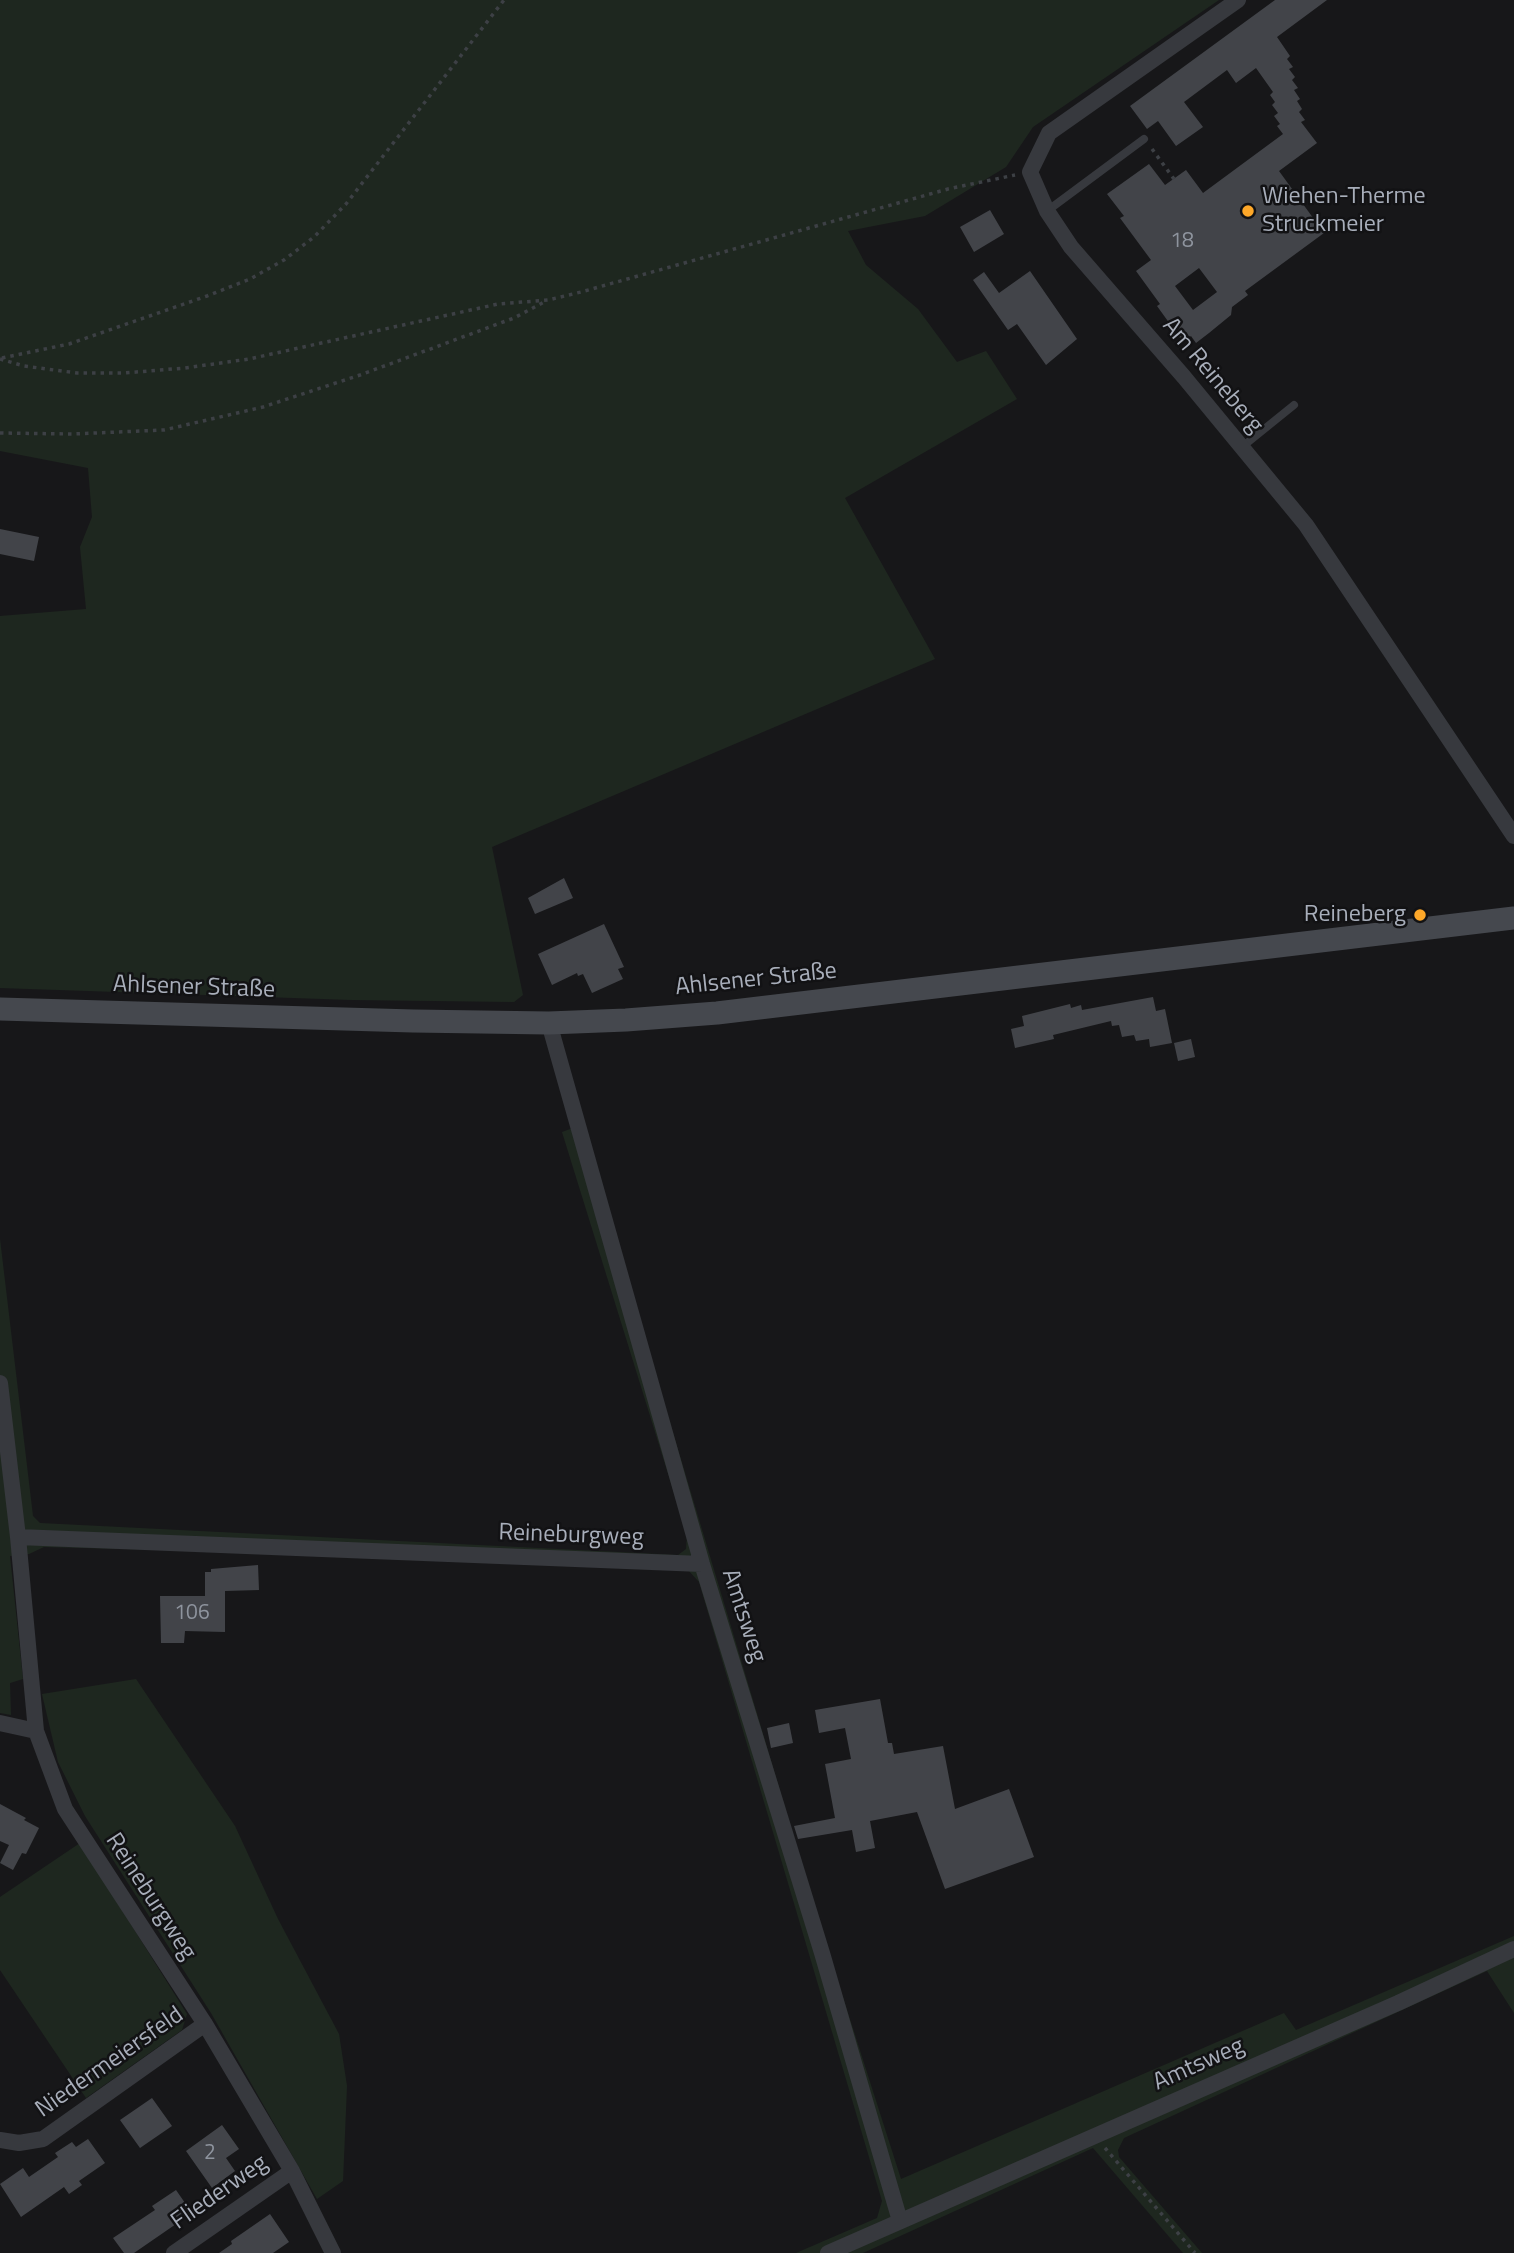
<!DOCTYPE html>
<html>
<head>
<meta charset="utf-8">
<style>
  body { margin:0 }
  canvas { display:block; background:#171719 }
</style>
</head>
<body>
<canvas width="1514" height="2253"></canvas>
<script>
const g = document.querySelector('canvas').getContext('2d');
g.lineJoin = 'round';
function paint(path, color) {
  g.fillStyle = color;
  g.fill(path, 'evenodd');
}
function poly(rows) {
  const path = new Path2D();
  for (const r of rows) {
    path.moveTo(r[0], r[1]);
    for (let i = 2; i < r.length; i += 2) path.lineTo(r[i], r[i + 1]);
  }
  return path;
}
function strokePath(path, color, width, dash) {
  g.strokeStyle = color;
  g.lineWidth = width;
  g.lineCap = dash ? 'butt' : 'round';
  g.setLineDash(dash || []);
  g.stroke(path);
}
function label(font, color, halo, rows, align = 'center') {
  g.font = font + ' "Titillium Web",sans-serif';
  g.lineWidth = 5;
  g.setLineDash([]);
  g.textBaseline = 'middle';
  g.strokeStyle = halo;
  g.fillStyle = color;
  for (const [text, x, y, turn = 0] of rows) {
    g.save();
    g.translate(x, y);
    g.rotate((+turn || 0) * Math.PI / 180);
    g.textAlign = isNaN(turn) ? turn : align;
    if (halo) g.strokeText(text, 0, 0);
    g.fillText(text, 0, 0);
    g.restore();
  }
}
paint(poly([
  [0,0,1219,0,1033,127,1006,167,925,216,848,231,866,265,918,309,957,362,986,351,1017,399,845,498,935,659,492,847,523,995,514,1002,352,1000,0,988,0,616,86,609,80,547,92,517,88,468,0,451],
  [581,1125,825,1941,901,2179,1284,2013,1296,2030,1514,1936,1514,2013,1487,1971,1124,2138,1118,2150,1119,2157,1202,2253,1183,2253,1093,2148,863,2253,796,2253,877,2218,882,2201,699,1582,688,1570,285,1553,44,1547,29,1554,10,1556,23,1679,10,1683,11,1715,0,1713,0,1239,33,1516,40,1523,678,1555,686,1549,687,1535,562,1132],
  [136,1679,235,1826,278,1919,339,2034,347,2086,343,2181,317,2199,211,2013,85,1816,58,1762,42,1694],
  [80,1843,187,2014,182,2030,86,2098,0,1970,0,1897]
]), '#1e271f');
paint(poly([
  [1275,0,1327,0,1277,37,1290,56,1287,59,1293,67,1289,69,1295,77,1292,80,1298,88,1294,90,1300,99,1297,101,1302,109,1299,112,1305,120,1301,122,1317,143,1279,171,1324,233,1245,291,1248,295,1232,307,1231,315,1209,333,1196,343,1191,336,1183,342,1157,306,1160,304,1136,271,1151,260,1120,218,1124,216,1107,194,1149,164,1165,185,1186,170,1203,193,1283,134,1277,126,1280,124,1274,116,1278,113,1272,105,1275,102,1270,95,1273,92,1256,68,1236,83,1227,70,1184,102,1203,127,1176,146,1158,121,1147,129,1130,106],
  [1199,268,1217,292,1193,310,1175,286],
  [990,210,1004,234,974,252,960,227],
  [1030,271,1077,339,1046,365,1017,324,1008,330,973,280,984,272,999,293],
  [0,529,39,537,34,561,0,554],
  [564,878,573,898,535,914,528,898],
  [604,924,624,967,618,969,623,979,592,993,583,974,578,976,577,973,552,985,538,954],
  [1153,997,1156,1011,1165,1009,1172,1043,1150,1047,1149,1039,1136,1041,1134,1035,1122,1037,1119,1025,1112,1026,1111,1021,1053,1035,1054,1039,1015,1048,1011,1029,1024,1026,1022,1016,1070,1004,1071,1008,1081,1005,1082,1010],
  [1191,1039,1195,1057,1178,1061,1174,1043],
  [258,1565,259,1590,225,1591,225,1632,185,1631,184,1643,161,1643,160,1596,205,1596,205,1572,211,1572,211,1569],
  [880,1699,888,1743,892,1743,894,1754,943,1746,955,1809,1009,1789,1034,1857,945,1889,917,1812,870,1821,875,1848,856,1852,852,1830,798,1839,794,1826,835,1818,825,1764,851,1759,845,1728,819,1733,815,1710],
  [789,1723,793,1743,771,1748,767,1728],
  [0,1804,26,1818,24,1820,39,1828,26,1854,22,1853,13,1870,0,1863,9,1845,0,1841],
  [152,2098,172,2126,140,2148,120,2120],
  [222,2125,239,2149,226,2158,235,2171,212,2188,186,2151],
  [88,2139,105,2163,79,2181,82,2185,69,2194,64,2187,21,2217,0,2184,23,2168,29,2177,58,2157,55,2153,72,2142,76,2147],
  [176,2190,192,2213,134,2253,124,2253,113,2238,155,2210,152,2206],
  [270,2214,289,2242,273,2253,219,2253,232,2244,231,2241]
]), '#424449');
strokePath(poly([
  [1152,149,1174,179],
  [2,358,69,344,207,296,250,279,284,260,314,237,346,204,504,0],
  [0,359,24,366,77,373,124,373,185,368,249,359,498,304,548,300,581,292,948,189,1015,175],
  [0,433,72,434,164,430,263,407,360,375,514,318,546,301],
  [1105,2148,1195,2253]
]), '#3d4045', 3.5, [3.5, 5]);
strokePath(poly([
  [1047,211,1144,139],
  [1242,447,1294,405]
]), '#37393e', 8);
strokePath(poly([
  [1238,0,1049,133,1030,172,1047,211,1071,247,1184,377,1306,525,1514,836],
  [549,1023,702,1564,822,1953,900,2221],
  [0,1383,18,1537,36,1731,65,1809,205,2024,292,2171,333,2253],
  [18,1537,702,1564],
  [0,1723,36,1731],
  [0,2140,19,2143,43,2139,205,2024],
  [174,2253,292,2171],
  [828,2253,1398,2003,1514,1949]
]), '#37393e', 16);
strokePath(poly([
  [0,1009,413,1021,549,1023,626,1020,717,1013,1514,918]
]), '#45484e', 23);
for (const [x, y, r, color] of [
  [1248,211,7,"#fea829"],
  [1420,915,7,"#fea829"]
]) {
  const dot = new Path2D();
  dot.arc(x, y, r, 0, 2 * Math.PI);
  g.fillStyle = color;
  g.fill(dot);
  strokePath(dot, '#121214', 2.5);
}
label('21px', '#8e949e', null, [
  ["18",1182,242],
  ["106",192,1614],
  ["2",210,2154]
]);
label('24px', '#a8aeba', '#121214', [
  ["Wiehen-Therme",1262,197],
  ["Struckmeier",1262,225],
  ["Reineberg",1406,915,"right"]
], 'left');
label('24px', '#a8aeba', '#121214', [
  ["Am Reineberg",1212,376,50],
  ["Ahlsener Straße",756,980,-6],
  ["Ahlsener Straße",194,988,2],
  ["Reineburgweg",571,1536,2],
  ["Amtsweg",743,1616,72],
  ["Reineburgweg",150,1897,57],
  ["Niedermeiersfeld",110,2063,-35],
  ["Amtsweg",1199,2065,-24],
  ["Fliederweg",220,2193,-35]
]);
</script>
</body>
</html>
